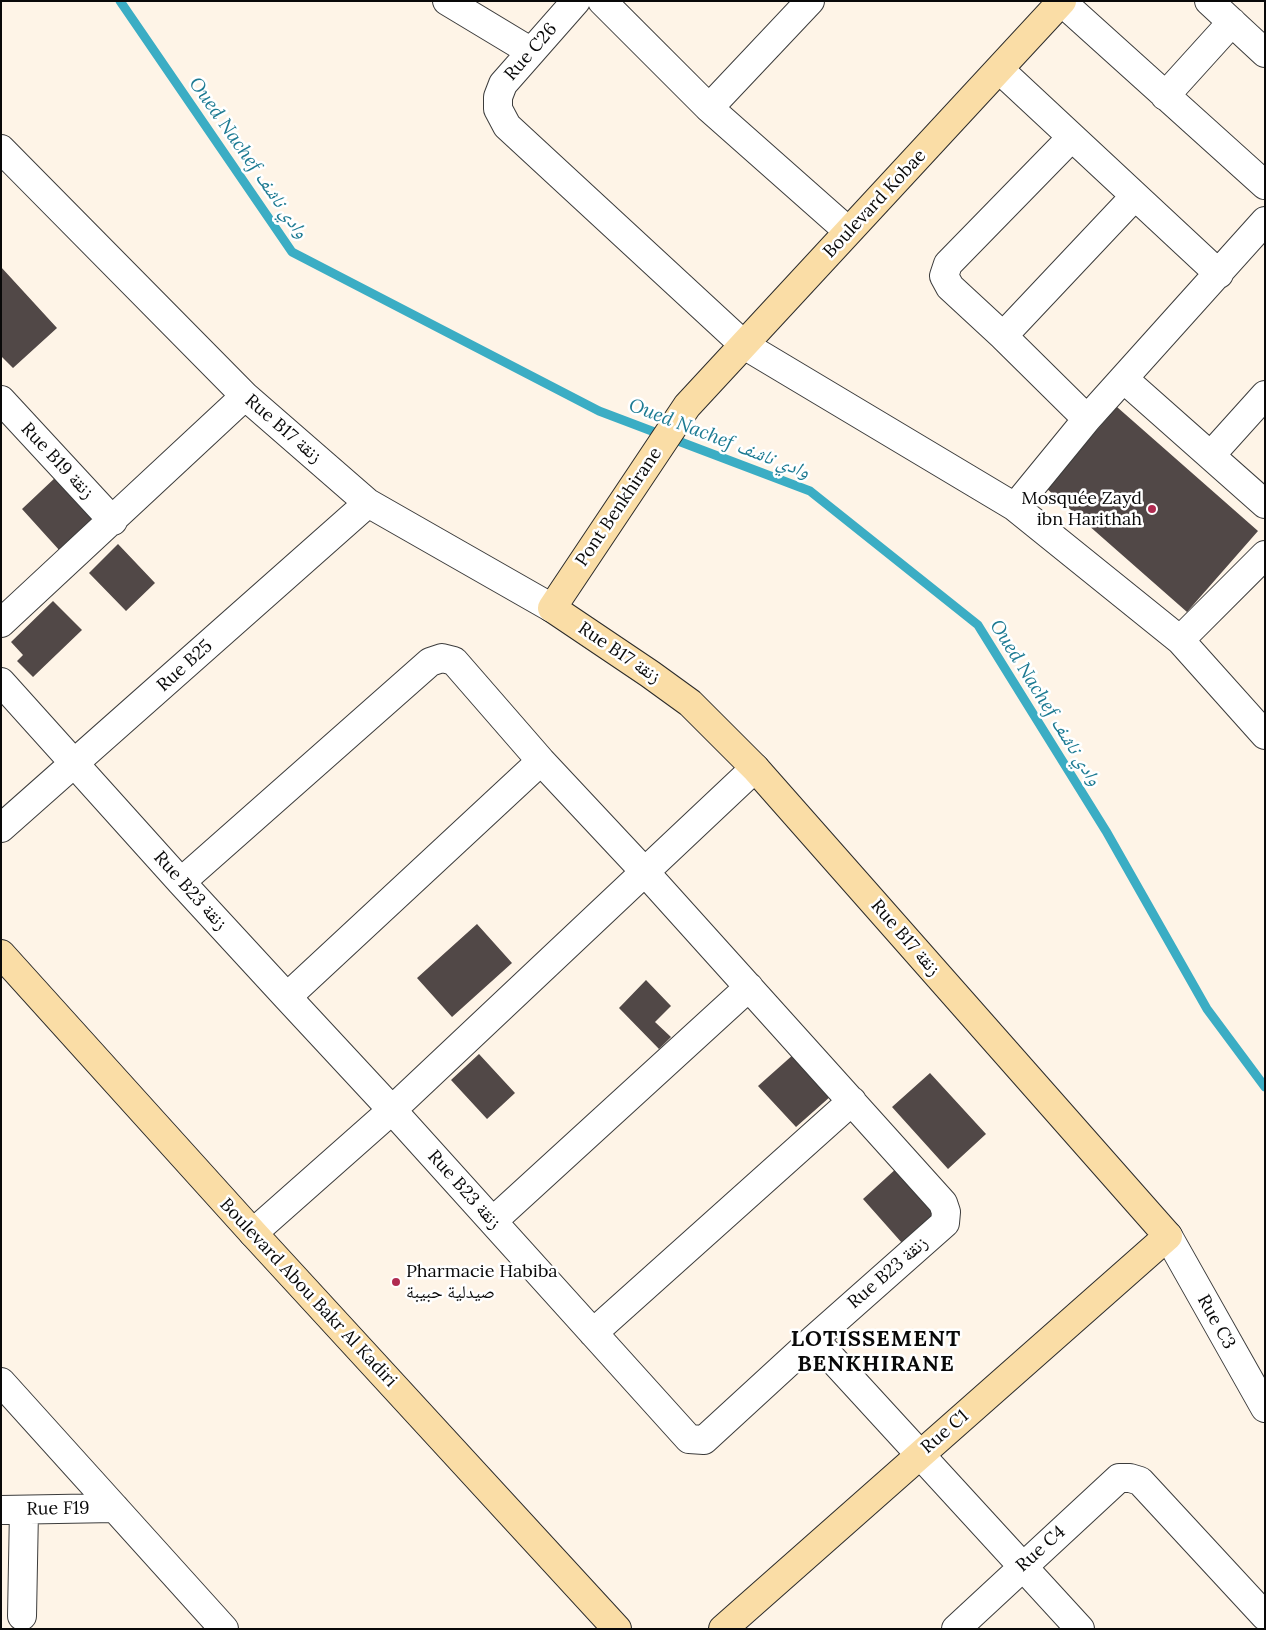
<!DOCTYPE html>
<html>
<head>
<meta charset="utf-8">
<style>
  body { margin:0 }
  #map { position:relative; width:1266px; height:1630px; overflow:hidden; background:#fef4e7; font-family:Lora,serif }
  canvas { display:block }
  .frame { position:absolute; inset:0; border:2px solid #090909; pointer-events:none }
</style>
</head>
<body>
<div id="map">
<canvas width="1266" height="1630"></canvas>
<div class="frame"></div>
</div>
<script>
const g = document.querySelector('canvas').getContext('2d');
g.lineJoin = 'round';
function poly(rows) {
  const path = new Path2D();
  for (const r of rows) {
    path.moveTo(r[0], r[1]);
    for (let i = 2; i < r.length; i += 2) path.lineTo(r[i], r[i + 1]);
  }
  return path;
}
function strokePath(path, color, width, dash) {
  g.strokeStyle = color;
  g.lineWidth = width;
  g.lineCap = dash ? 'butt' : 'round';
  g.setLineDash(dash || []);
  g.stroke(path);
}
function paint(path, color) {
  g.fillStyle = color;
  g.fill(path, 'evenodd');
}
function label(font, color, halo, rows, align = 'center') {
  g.font = font + ' Lora,"Noto Naskh Arabic",serif';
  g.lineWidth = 5;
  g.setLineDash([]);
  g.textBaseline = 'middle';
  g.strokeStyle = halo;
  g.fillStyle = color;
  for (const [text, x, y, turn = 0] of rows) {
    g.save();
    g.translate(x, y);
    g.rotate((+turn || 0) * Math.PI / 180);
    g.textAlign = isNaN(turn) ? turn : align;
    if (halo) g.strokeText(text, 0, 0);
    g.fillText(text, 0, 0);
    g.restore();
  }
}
strokePath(poly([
  [120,1,292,252,599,411,810,491,978,625,1106,831,1207,1009,1265,1087]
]), '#3badc4', 9);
paint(poly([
  [1,267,57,328,13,368,1,356],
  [1117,407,1258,531,1187,612,1046,488],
  [57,476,95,518,60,551,22,509],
  [118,544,155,583,126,611,89,573],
  [53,601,82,630,33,677,17,661,23,655,11,642],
  [477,924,512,963,452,1017,417,978],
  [646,980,671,1006,655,1022,671,1037,659,1049,619,1008],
  [479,1054,515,1093,487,1119,451,1080],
  [794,1054,831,1096,796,1127,758,1086],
  [930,1073,986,1134,948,1169,892,1107],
  [898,1167,938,1212,902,1243,863,1199]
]), '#514847');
const street = poly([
  [447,1,530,51],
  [576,1,503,84,498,97,498,109,507,126,744,345,1015,507,1180,640,1265,735],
  [602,1,709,108,848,231],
  [1209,1,1265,53],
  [1062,2,1265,185],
  [1000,70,1219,274],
  [1165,96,1232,22],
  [709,108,810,1],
  [1071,138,948,264,944,276,950,287,1003,336,1087,419],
  [1,149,245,396,368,503,552,608],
  [1003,336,1135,196],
  [1125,380,1265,504],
  [1,400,113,521],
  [1211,455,1265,395],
  [1015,507,1087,419,1265,221],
  [1,623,245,396],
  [1180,640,1265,555],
  [1,682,181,882,287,997,392,1110,689,1439,704,1440,814,1339,945,1223,946,1212,943,1203,644,871,541,761,454,661,442,658,430,662,181,882],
  [1,828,368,503],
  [287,997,541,761],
  [493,1221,749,987],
  [253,1233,392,1110,755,768],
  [1168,1236,1265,1408],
  [593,1333,852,1101],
  [814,1339,1080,1629],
  [1,1382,224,1629],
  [1,1510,115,1508],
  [22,1616,24,1510],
  [956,1629,1119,1478,1130,1478,1140,1481,1265,1616]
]);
const secondary = poly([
  [1,954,253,1233,617,1629],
  [723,1629,1168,1236,755,768,690,703,650,674,552,608,687,406,1062,1]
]);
strokePath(street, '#3c3c3c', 30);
strokePath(secondary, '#2b2b2b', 30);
strokePath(street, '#fff', 28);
strokePath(secondary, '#fadda6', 28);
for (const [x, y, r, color] of [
  [1152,509,5,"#b02b51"],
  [396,1282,5,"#b02b51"]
]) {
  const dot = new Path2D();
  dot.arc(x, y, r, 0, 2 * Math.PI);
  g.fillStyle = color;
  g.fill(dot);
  strokePath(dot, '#fff', 2);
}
label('18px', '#090909', '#fff', [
  ["Rue C26",531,52,-49],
  ["Boulevard Kobae",875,204,-47],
  ["Rue B17 زنقة",283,429,41],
  ["Rue B19 زنقة",57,461,47],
  ["Pont Benkhirane",619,507,-56],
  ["Rue B17 زنقة",619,653,34],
  ["Rue B25",185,666,-42],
  ["Rue B23 زنقة",190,891,48],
  ["Rue B17 زنقة",905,938,49],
  ["Rue B23 زنقة",464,1190,48],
  ["Rue B23 زنقة",888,1273,-41],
  ["Boulevard Abou Bakr Al Kadiri",308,1293,47],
  ["Rue C3",1216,1322,61],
  ["Rue C1",945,1432,-41],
  ["Rue F19",58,1509,-1],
  ["Rue C4",1041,1549,-42]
]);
label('18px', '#090909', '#fff', [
  ["Mosquée Zayd",1142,499],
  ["ibn Harithah",1142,520],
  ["Pharmacie Habiba",406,1272,"left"],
  ["صيدلية حبيبة",406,1293,"left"]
], 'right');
label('italic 19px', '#1c7a92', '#fff', [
  ["Oued Nachef وادي ناشف",248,158,55],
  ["Oued Nachef وادي ناشف",719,439,21],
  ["Oued Nachef وادي ناشف",1045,703,58]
]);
g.letterSpacing = '1px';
label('bold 22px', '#090909', '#fff', [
  ["LOTISSEMENT",876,1340],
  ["BENKHIRANE",876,1365]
]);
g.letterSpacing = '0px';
</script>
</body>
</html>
